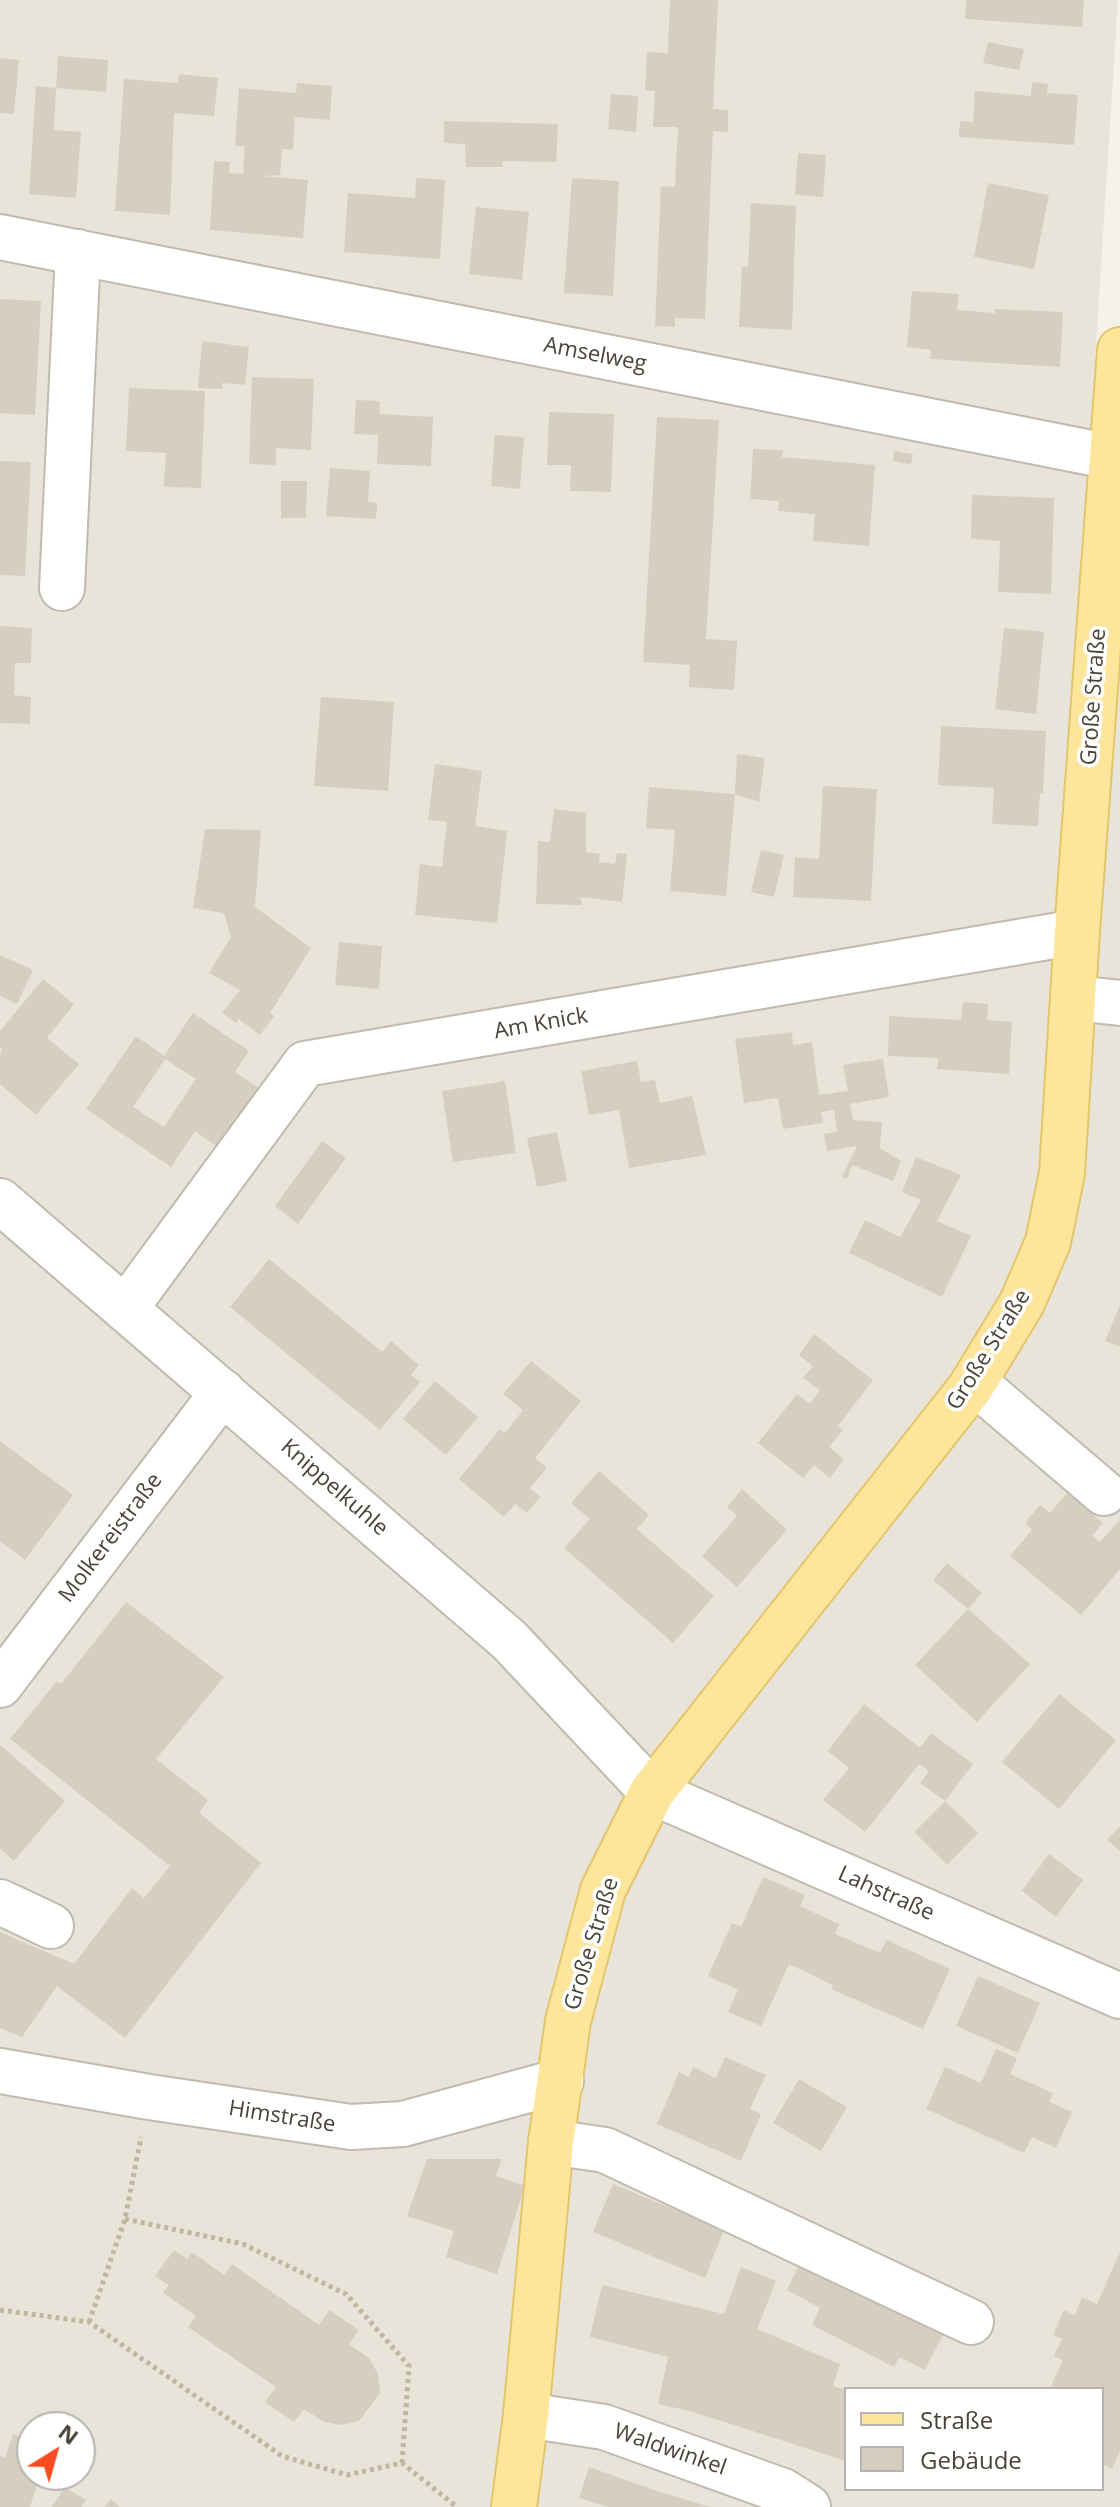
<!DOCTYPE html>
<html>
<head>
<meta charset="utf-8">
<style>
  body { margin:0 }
  #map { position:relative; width:1120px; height:2507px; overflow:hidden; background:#f5f2ea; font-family:"Open Sans",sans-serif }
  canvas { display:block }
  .legend { position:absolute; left:844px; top:2387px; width:260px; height:104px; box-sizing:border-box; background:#fff; border:2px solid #b6b4af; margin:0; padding:10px 14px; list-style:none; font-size:24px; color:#494338 }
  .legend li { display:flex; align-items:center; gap:16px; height:40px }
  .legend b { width:40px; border:2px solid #b6b4af }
  .north { position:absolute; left:16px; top:2411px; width:80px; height:80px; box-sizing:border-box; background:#fff; border:2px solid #b6b4af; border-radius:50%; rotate:37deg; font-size:22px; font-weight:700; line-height:32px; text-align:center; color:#494338 }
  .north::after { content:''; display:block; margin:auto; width:28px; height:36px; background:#f74b20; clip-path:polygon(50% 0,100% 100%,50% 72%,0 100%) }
</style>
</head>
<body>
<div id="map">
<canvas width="1120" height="2507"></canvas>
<ul class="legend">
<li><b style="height:10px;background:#fde69c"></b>Straße</li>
<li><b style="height:22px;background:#d6cfc0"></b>Gebäude</li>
</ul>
<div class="north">N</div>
</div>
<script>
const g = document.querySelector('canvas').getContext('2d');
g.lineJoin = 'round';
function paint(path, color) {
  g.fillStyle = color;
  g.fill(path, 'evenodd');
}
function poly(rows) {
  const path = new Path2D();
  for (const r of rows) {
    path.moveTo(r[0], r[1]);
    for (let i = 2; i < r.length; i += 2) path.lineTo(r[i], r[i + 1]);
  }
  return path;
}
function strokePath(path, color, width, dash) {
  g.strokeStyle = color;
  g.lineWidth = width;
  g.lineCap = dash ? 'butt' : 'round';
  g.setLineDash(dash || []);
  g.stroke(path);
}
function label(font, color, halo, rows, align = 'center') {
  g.font = font + ' "Open Sans",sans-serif';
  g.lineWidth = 7;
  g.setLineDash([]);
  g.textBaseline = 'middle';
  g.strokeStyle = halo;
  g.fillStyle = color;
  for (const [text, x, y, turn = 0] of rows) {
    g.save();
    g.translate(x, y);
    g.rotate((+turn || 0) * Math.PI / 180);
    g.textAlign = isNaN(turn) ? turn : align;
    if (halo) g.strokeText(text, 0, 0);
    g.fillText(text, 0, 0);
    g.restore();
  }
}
paint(poly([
  [0,0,1118,0,1095,360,1120,359,1120,2507,0,2507],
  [846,2389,1102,2389,1102,2489,846,2489],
  [32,2427,80,2427,80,2475,32,2475]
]), '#e9e4d9');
paint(poly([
  [670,0,718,0,713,109,728,110,728,132,713,131,705,319,675,318,675,327,655,326,661,186,675,187,678,127,653,127,655,91,645,90,647,52,668,53],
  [966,0,1084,0,1082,27,965,19],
  [988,42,1024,49,1019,70,983,63],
  [58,56,108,60,106,92,56,88],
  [0,58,19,60,14,114,0,113],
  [179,74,218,78,214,116,174,113,170,215,115,211,124,79,178,83],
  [1032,82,1048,84,1047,93,1078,95,1074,145,959,137,960,121,973,122,975,91,1031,96],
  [297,83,332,86,330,120,295,117,293,150,282,149,280,175,263,176,308,180,303,238,210,230,214,161,230,162,229,173,243,174,245,146,235,146,239,88,296,93],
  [36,86,56,88,54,130,81,132,76,198,29,194],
  [611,94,638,96,636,132,608,129],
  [444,121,558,124,556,162,502,161,503,167,466,167,465,144,444,143],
  [798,153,826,155,823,197,795,195],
  [416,178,445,180,440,259,344,252,348,193,415,198],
  [572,178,619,181,613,296,564,293],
  [988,183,1049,195,1034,269,974,257],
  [751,203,796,206,792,330,739,327,742,267,748,267],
  [476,207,529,212,522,280,469,274],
  [912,291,959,294,957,310,995,313,995,309,1063,312,1060,367,930,359,931,350,907,347],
  [0,299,41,301,35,415,0,413],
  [202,341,249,347,245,385,222,383,222,389,198,388],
  [252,377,314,379,311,450,276,448,276,465,249,464],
  [129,388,205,391,201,488,164,487,166,453,126,451],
  [356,400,380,401,379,414,433,417,431,466,377,464,378,435,354,434],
  [549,412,614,414,611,492,570,491,571,465,547,465],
  [657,417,719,420,706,639,737,641,734,690,689,687,690,665,643,662],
  [495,435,524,437,520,489,491,486],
  [753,449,783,450,782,457,875,465,869,546,813,541,815,514,778,511,779,501,750,499],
  [894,451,913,454,911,464,893,461],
  [0,461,31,462,25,576,0,575],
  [330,468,370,471,368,502,377,503,376,519,326,516],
  [281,481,307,481,306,518,281,518],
  [972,495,1054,498,1051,594,998,592,1000,541,971,539],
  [0,626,32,628,31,663,15,663,14,695,31,697,30,724,0,723],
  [1004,628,1044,632,1036,714,995,709],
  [321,697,394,702,388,791,314,786],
  [941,726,1046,731,1043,793,1040,793,1038,826,992,824,994,788,938,785],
  [737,754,765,758,759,802,735,794],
  [435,764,482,771,475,826,507,831,497,923,415,915,420,864,442,867,447,822,428,820],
  [823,786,877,789,871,901,793,897,795,857,819,859],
  [649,787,735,794,726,896,670,891,675,830,646,828],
  [554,809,586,813,586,852,600,854,599,862,615,864,617,853,627,854,622,902,581,897,582,905,536,904,538,841,550,842],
  [205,829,261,830,255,907,311,948,270,1013,274,1016,260,1035,239,1019,236,1023,222,1013,240,990,209,973,231,937,224,913,193,908],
  [761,850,784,855,774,897,751,892],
  [339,942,382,946,379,989,335,985],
  [0,955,33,970,17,1004,0,996],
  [43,979,74,1004,47,1038,79,1064,36,1115,0,1084,0,1054,3,1050,0,1047,0,1031],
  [963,1002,988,1004,987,1020,1012,1022,1009,1074,937,1069,938,1058,888,1056,889,1016,961,1020],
  [193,1013,249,1051,235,1072,259,1088,219,1148,195,1131,171,1167,86,1109,136,1036,164,1056],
  [165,1059,196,1079,164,1127,133,1107],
  [792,1032,793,1045,812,1042,819,1095,848,1091,843,1065,883,1059,889,1097,850,1104,853,1120,882,1122,880,1148,901,1161,893,1181,852,1165,847,1179,842,1177,857,1146,827,1151,824,1134,837,1132,834,1110,821,1112,823,1123,783,1129,778,1098,744,1103,735,1039],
  [637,1061,641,1082,655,1080,660,1103,692,1096,706,1155,629,1168,619,1110,589,1115,581,1071],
  [505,1081,516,1153,453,1162,442,1091],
  [557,1132,567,1181,537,1187,527,1138],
  [322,1141,346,1158,298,1224,275,1206],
  [916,1157,961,1175,937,1221,971,1236,942,1297,849,1253,865,1220,900,1237,921,1200,902,1192],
  [269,1259,382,1352,391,1341,419,1365,411,1375,420,1382,380,1430,230,1307],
  [1120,1305,1120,1347,1105,1341],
  [814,1334,873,1380,838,1426,843,1430,829,1447,844,1459,830,1478,814,1465,803,1478,758,1443,797,1394,810,1404,820,1390,803,1378,813,1366,799,1355],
  [531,1361,581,1401,535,1458,547,1468,530,1488,540,1497,527,1513,515,1504,504,1517,459,1479,500,1429,505,1433,523,1410,503,1394],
  [435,1381,478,1417,446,1455,403,1419],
  [0,1441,73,1495,25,1560,0,1541],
  [599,1471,649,1515,637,1529,714,1596,673,1643,564,1548,590,1519,571,1503],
  [742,1489,787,1530,737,1587,702,1556,737,1516,727,1507],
  [1067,1493,1103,1523,1092,1536,1100,1542,1120,1520,1120,1569,1081,1615,1010,1556,1032,1530,1025,1523,1040,1505,1050,1513],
  [947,1563,982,1593,968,1609,933,1580],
  [126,1602,224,1677,156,1759,208,1800,199,1813,261,1863,125,2038,57,1986,22,2037,0,2028,0,1932,74,1964,132,1888,144,1898,170,1866,10,1739,57,1681,61,1684],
  [968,1609,1030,1664,977,1722,915,1665],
  [1059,1694,1116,1740,1059,1809,1002,1762],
  [864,1704,920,1748,931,1733,973,1764,945,1801,920,1783,929,1771,919,1764,865,1832,823,1800,849,1768,828,1751],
  [0,1745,65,1801,14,1861,0,1848],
  [945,1801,978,1833,947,1865,914,1832],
  [1120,1826,1120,1851,1107,1840],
  [1049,1854,1083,1880,1056,1917,1022,1891],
  [763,1877,805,1895,800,1906,839,1924,835,1934,880,1953,887,1940,950,1969,923,2029,831,1989,833,1985,789,1964,761,2026,728,2012,738,1990,708,1976,732,1923,741,1927],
  [978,1976,1040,2003,1018,2053,956,2026],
  [996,2049,1017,2058,1010,2074,1053,2093,1049,2102,1072,2112,1056,2148,1032,2137,1024,2153,926,2109,945,2067,981,2083],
  [725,2057,766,2075,750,2109,761,2114,741,2161,657,2124,679,2072,689,2077,693,2067,716,2078],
  [799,2079,847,2107,821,2151,773,2123],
  [427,2159,502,2159,496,2176,525,2186,497,2274,446,2257,454,2231,407,2216],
  [613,2184,724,2230,705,2278,593,2232],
  [174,2250,187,2259,192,2252,224,2275,232,2264,319,2325,329,2310,359,2330,349,2344,369,2358,378,2374,380,2393,359,2421,341,2425,324,2422,304,2409,294,2422,265,2402,276,2387,188,2327,196,2316,163,2293,169,2285,155,2276],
  [1120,2252,1120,2451,1112,2469,1102,2464,1102,2389,1050,2389,1063,2360,1054,2356,1062,2339,1053,2335,1064,2310,1075,2315,1082,2297,1097,2304],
  [800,2263,943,2335,925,2370,899,2357,894,2367,812,2325,820,2308,787,2290],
  [741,2267,776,2281,757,2329,840,2364,833,2386,846,2390,846,2461,690,2411,658,2404,668,2357,590,2337,602,2285,724,2314],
  [13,2434,32,2440,32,2475,40,2475,30,2507,0,2507,0,2456,5,2458],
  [589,2467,654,2490,710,2507,608,2507,579,2498],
  [65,2487,86,2500,81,2507,52,2507],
  [111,2499,120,2507,104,2507]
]), '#d6cfc0');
const minor = poly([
  [0,237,1112,457],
  [62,588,78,252],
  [1074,998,1120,1003],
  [0,1201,509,1640,652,1792,1120,1996],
  [125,1309,305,1064,1077,932],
  [974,1382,1104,1493],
  [0,1685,223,1392],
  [0,1902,51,1926],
  [0,2071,149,2097,351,2127,403,2124,561,2081],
  [551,2142,605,2150,971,2322],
  [526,2415,604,2427,783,2491,808,2507]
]);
const major = poly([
  [514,2507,526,2415,551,2142,568,2021,603,1890,652,1792,970,1388,1022,1303,1048,1242,1062,1173,1077,932,1120,350]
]);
strokePath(minor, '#c0bbad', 48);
strokePath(major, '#e3c56b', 48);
strokePath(poly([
  [125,2219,243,2244,346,2294,409,2366,402,2463],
  [0,2310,89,2322,282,2456,347,2475,402,2463,457,2507],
  [89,2322,125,2219,141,2137]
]), '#c2b79e', 5, [4, 4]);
strokePath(minor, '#fff', 44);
strokePath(major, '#fde69c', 44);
label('22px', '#494338', '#fff', [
  ["Amselweg",595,355,11],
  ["Große Straße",1094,697,-86],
  ["Am Knick",541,1024,-10],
  ["Große Straße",989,1350,-58],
  ["Knippelkuhle",334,1488,41],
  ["Molkereistraße",111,1538,-53],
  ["Lahstraße",886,1894,24],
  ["Große Straße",592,1944,-73],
  ["Himstraße",282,2117,9],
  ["Waldwinkel",670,2450,19]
]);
</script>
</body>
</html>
